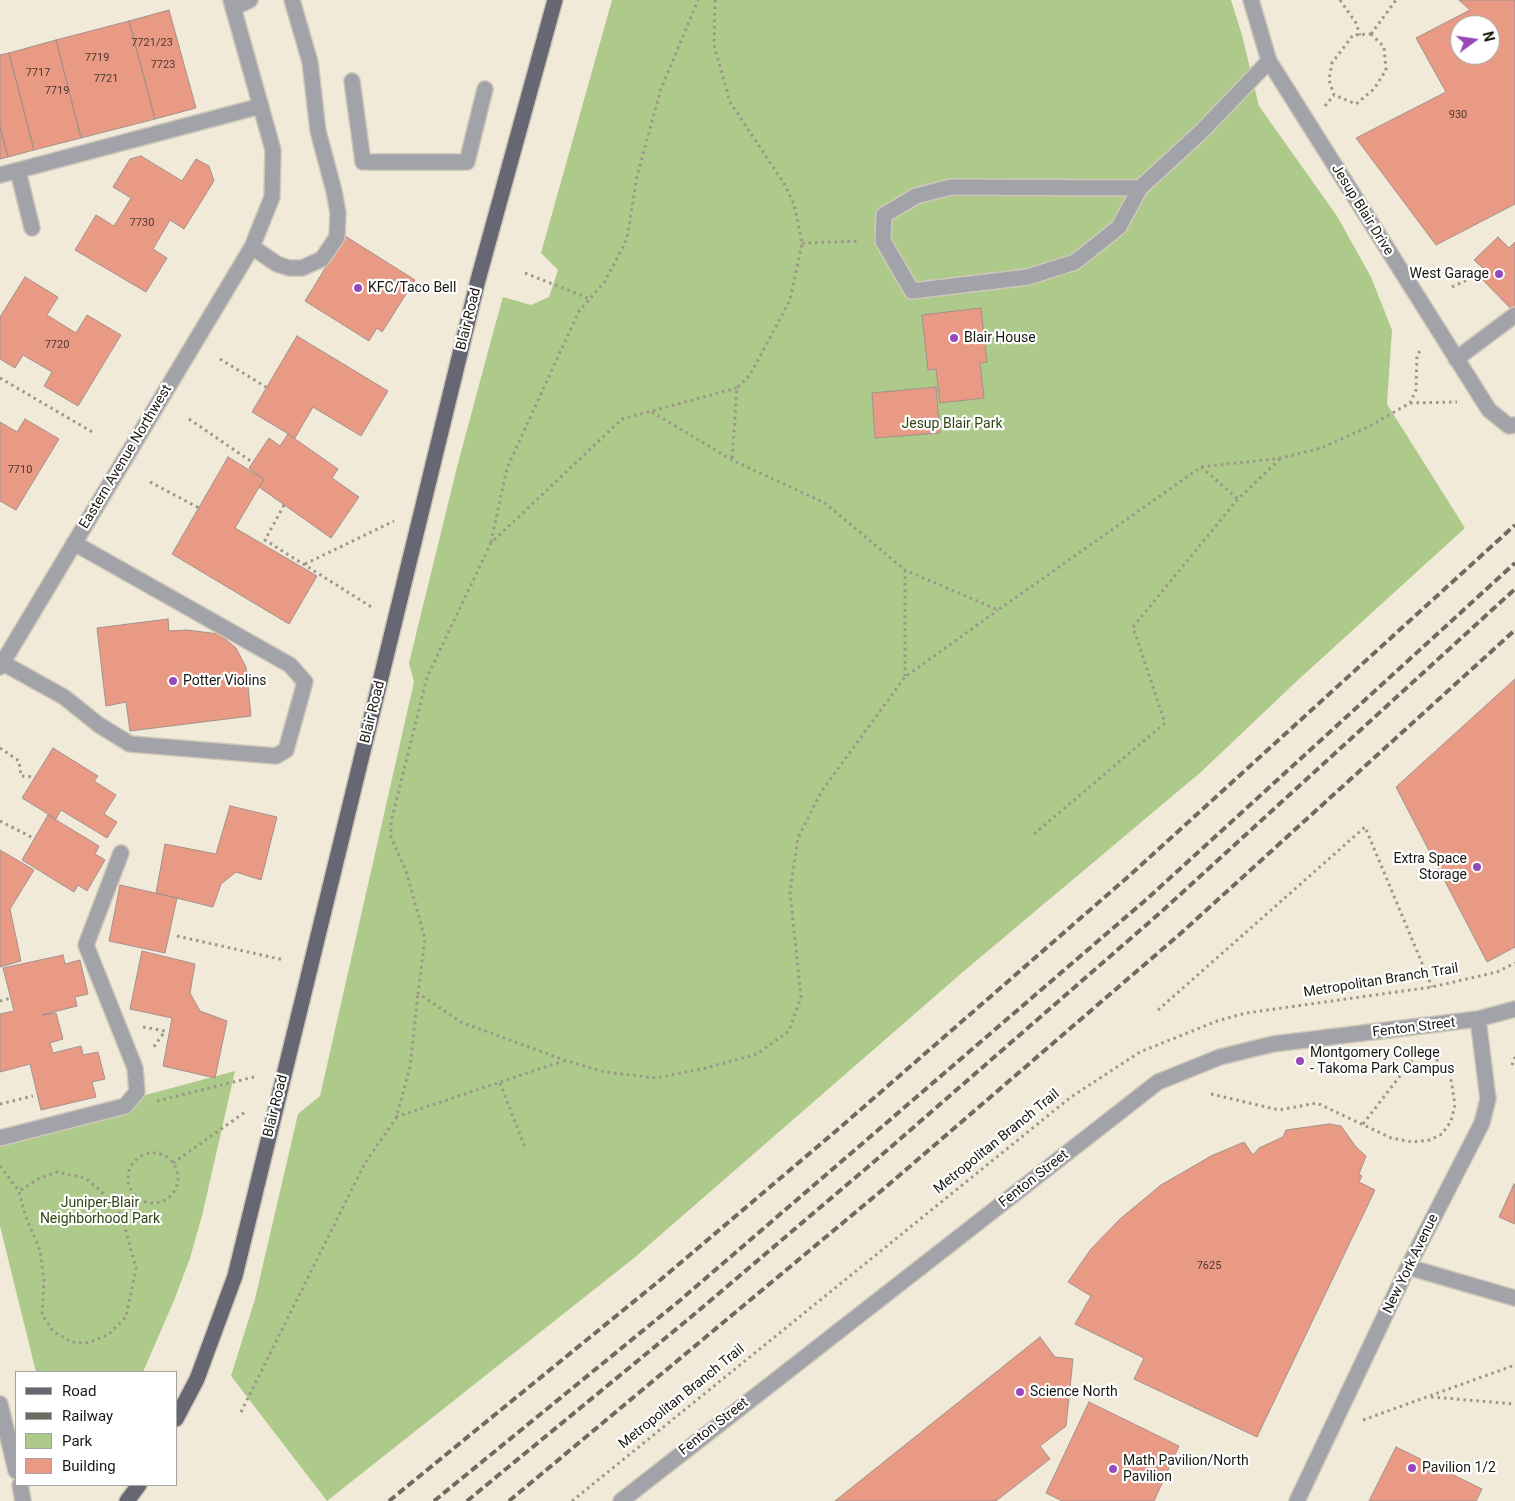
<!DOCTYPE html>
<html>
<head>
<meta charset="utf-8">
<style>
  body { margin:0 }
  #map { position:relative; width:1515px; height:1501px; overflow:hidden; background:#f1ead9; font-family:Roboto,sans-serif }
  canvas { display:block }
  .legend { position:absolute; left:15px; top:1371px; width:162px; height:115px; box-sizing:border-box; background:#fff; border:1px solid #a3a3a0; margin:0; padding:6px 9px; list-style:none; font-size:15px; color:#1a1812 }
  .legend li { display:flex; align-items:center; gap:10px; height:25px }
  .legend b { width:25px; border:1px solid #a3a3a0 }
  .north { position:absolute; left:1450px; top:15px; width:50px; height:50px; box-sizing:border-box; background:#fff; border:1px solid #a3a3a0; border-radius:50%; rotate:76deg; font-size:14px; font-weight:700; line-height:20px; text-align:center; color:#1a1812 }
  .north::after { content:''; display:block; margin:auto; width:18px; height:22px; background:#9649ba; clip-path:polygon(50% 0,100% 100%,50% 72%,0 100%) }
</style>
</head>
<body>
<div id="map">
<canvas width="1515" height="1501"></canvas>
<ul class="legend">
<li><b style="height:6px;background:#676673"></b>Road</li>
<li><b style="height:6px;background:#6f6b60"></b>Railway</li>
<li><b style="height:14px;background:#aeca8a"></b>Park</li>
<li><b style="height:14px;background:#e99a85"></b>Building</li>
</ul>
<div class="north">N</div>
</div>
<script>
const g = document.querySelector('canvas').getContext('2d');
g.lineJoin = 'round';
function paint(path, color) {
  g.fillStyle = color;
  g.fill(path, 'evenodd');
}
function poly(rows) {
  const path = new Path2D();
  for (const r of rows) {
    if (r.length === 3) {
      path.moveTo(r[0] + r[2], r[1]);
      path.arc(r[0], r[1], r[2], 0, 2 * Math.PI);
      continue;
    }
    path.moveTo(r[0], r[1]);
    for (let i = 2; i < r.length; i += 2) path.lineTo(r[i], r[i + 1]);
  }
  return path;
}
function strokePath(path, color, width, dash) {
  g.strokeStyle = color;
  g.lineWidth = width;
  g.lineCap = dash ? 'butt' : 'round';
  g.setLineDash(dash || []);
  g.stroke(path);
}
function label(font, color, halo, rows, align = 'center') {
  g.font = font + ' Roboto,sans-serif';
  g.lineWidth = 4.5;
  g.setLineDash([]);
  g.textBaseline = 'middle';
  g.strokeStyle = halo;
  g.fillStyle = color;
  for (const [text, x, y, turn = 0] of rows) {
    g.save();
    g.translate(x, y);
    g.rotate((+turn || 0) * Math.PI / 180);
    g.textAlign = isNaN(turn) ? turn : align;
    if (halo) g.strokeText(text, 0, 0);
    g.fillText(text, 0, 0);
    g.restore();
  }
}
paint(poly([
  [612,0,1231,0,1242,35,1259,106,1337,216,1371,277,1392,330,1387,404,1465,528,1298,680,1201,772,964,971,634,1258,327,1501,231,1376,255,1299,298,1114,320,1096,414,682,409,663,457,467,493,333,503,297,531,305,549,297,558,270,541,253],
  [235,1071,202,1216,190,1258,175,1298,143,1372,36,1372,0,1226,0,1134]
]), '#aeca8a');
const building = poly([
  [1459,0,1515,0,1515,204,1436,245,1356,138,1446,92,1416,38,1470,10,1459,0],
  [1460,25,1490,25,1490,55,1460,55,1460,25],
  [169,10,196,108,155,119,129,21,169,10],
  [129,21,155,119,81,138,56,40,129,21],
  [56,40,81,138,34,150,9,53,56,40],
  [9,53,34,150,8,157,0,127,0,55,9,53],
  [0,127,8,157,0,159,0,127],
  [141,156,182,181,196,159,209,166,214,181,184,229,170,220,153,249,167,258,146,292,75,250,96,215,114,226,131,198,113,187,130,159,141,156],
  [345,236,415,280,382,332,377,328,369,341,305,301,345,236],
  [1498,237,1509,248,1515,242,1515,313,1480,277,1486,271,1474,260,1498,237],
  [25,277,58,297,47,315,76,333,87,315,121,335,78,406,44,386,52,372,23,355,15,368,0,359,0,317,25,277],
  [981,308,987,362,980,363,984,398,940,403,936,369,928,370,922,315,981,308],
  [297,336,388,391,361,436,313,407,295,438,252,412,297,336],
  [936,387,940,433,875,438,872,393,936,387],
  [25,419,59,439,16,510,0,501,0,422,17,432,25,419],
  [288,434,338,469,332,478,359,497,331,538,259,487,264,479,249,468,269,438,280,446,288,434],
  [228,457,264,479,235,528,317,576,289,624,172,554,228,457],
  [168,619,169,631,187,630,219,634,236,648,246,667,251,716,130,731,126,702,106,706,97,628,168,619],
  [1515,679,1515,947,1487,962,1396,787,1515,679],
  [53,748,98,776,94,781,116,795,104,814,117,822,107,838,61,810,56,819,22,798,53,748],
  [230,806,277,817,261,880,236,872,221,884,213,907,156,893,165,844,216,854,230,806],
  [48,815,99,846,95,854,105,860,87,891,78,885,74,892,22,860,48,815],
  [0,850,34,870,10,909,21,961,0,967,0,850],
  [120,885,177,898,165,953,109,941,120,885],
  [142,951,195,964,190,993,200,1011,227,1021,215,1078,163,1066,172,1018,130,1009,142,951],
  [63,955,65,964,80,960,88,994,75,997,77,1006,42,1015,56,1013,63,1039,50,1043,53,1053,81,1046,83,1055,98,1052,105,1079,92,1082,96,1097,41,1110,30,1064,0,1072,0,1014,14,1011,3,968,63,955],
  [1329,1124,1341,1126,1356,1147,1366,1156,1359,1174,1362,1176,1359,1182,1375,1190,1257,1437,1134,1379,1144,1358,1075,1324,1091,1296,1068,1282,1091,1249,1120,1219,1161,1185,1211,1156,1244,1142,1253,1155,1259,1148,1283,1137,1286,1130,1329,1124],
  [1514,1184,1515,1185,1515,1224,1499,1217,1514,1184],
  [1040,1337,1055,1357,1073,1359,1066,1426,1040,1446,1050,1459,996,1501,835,1501,1040,1337],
  [1089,1402,1179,1446,1154,1501,1062,1501,1046,1493,1089,1402],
  [1396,1447,1482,1489,1476,1501,1369,1501,1396,1447]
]);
paint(building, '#e99a85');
strokePath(building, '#a3918c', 1);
const minor = poly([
  [1251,0,1269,61,1489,410,1509,426,1515,425],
  [233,8,250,0],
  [352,81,363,162,467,162,485,89],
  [18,171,32,228],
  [0,175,261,106],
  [1140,188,951,187,916,196,884,215,883,241,912,291,1028,277,1075,262,1119,227,1140,188,1202,131,1269,61],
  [252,247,277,264,289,268,302,268,322,259,337,237,338,213,334,191,318,131,310,62,292,0],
  [1456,359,1515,315],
  [3,663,64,697,99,725,130,744,276,756,286,750,305,682,290,665,74,543],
  [0,667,252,247,272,197,273,150,231,0],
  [0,1138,125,1106,137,1092,135,1068,86,945,121,853],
  [1408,1267,1515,1298],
  [0,1404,16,1471],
  [20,1485,23,1501],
  [621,1501,1158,1082,1220,1057,1273,1044,1478,1019,1515,1009],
  [1297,1501,1408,1267,1482,1123,1488,1099,1478,1019]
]);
const major = poly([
  [176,1419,197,1379,235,1276,478,280,555,0],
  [127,1501,139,1485]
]);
strokePath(minor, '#cfc8b9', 18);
strokePath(major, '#cfc8b9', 18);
strokePath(poly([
  [715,0,714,45,730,102,785,185,794,204,802,243,790,300,750,375,737,388,732,460],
  [1340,0,1356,23,1360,35],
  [1371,34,1384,47,1386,70,1374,89,1356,104,1334,95,1329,80,1332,63,1353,35,1371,34],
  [1371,34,1396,0],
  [1325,106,1334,95],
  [802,243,860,241],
  [525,273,590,299],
  [1452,287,1486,271],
  [220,359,266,387],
  [0,378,94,433],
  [737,388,622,419,491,543,427,677,391,822,391,837,406,871,425,939,418,993,461,1022,564,1060,605,1072,656,1078,706,1068,757,1054,789,1031,801,997,790,892,798,838,821,792,905,677,998,610],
  [1410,403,1457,402],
  [652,412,732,460,825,503,905,570,998,610,1201,467,1282,458,1321,448,1368,427,1410,403,1416,390,1417,355,1422,348],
  [189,419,252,462],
  [1201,467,1238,499],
  [150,482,199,508],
  [284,505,265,540,373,608],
  [491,542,507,468,579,311,604,283,627,239,637,176,661,89,698,0],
  [305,564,394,521],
  [905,570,905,676],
  [0,748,19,761,21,776,35,777],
  [0,821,35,839],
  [1034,834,1165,723,1133,627,1238,499,1281,458],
  [177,936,284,960],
  [0,1001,11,998],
  [1158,1010,1365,827,1432,987],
  [143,1027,165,1031,153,1048],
  [1512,1065,1515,1057],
  [500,1083,526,1150],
  [1211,1094,1279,1110,1317,1103,1391,1138,1413,1142,1430,1140,1442,1134,1451,1121,1455,1105,1450,1073,1436,1059],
  [157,1101,254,1077],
  [0,1104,33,1096],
  [396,1117,563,1061],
  [1363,1124,1417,1054],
  [153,1178,25],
  [173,1163,245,1112],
  [0,1166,19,1191,25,1215,40,1250,44,1281,42,1314,53,1331,71,1342,88,1343,109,1334,126,1317,136,1268,122,1217,101,1191,85,1178,57,1172,38,1179,19,1191],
  [116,1208,133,1194],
  [1431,1397,1515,1404],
  [241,1412,365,1163,396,1118,410,1067,418,993],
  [1363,1420,1515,1365],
  [572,1501,1071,1097,1140,1052,1217,1021,1246,1013,1432,987,1497,972,1515,963]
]), '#9b9689', 3, [2.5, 4]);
strokePath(minor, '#a2a2a9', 15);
strokePath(major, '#676673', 15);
strokePath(poly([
  [389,1501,659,1281,836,1131,1129,876,1515,525],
  [434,1501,678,1302,1148,898,1515,563],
  [467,1501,691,1317,869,1166,1161,912,1515,589],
  [509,1501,887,1186,1180,934,1515,630]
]), '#6f6b60', 4, [8, 4]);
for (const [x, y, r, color] of [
  [1499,274,5,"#9649ba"],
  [358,288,5,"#9649ba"],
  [954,338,5,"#9649ba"],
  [173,681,5,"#9649ba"],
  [1477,867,5,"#9649ba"],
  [1300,1061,5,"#9649ba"],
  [1020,1392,5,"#9649ba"],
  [1412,1468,5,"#9649ba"],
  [1113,1469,5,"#9649ba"]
]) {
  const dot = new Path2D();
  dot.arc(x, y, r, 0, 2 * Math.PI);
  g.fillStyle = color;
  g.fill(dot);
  strokePath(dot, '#fff', 2);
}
label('11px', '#4e382f', null, [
  ["7721/23",152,43],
  ["7719",97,58],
  ["7723",163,65],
  ["7717",38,73],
  ["7721",106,79],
  ["7719",57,91],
  ["930",1458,115],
  ["7730",142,223],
  ["7720",57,345],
  ["7710",20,470],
  ["7625",1209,1266]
]);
label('14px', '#1a1812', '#fff', [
  ["Jesup Blair Drive",1362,210,58],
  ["Blair Road",469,319,-76],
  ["Eastern Avenue Northwest",126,457,-59],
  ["Blair Road",373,712,-76],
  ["Metropolitan Branch Trail",1381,981,-9],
  ["Fenton Street",1414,1028,-7],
  ["Blair Road",276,1106,-76],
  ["Metropolitan Branch Trail",997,1142,-39],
  ["Fenton Street",1034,1179,-38],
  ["New York Avenue",1411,1264,-64],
  ["Metropolitan Branch Trail",682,1397,-39],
  ["Fenton Street",714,1427,-38]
]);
label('14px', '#1a1812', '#fff', [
  ["West Garage",1489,274,"right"],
  ["KFC/Taco Bell",368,288],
  ["Blair House",964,338],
  ["Potter Violins",183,681],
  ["Extra Space",1467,859,"right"],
  ["Storage",1467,875,"right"],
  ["Montgomery College",1310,1053],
  ["- Takoma Park Campus",1310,1069],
  ["Science North",1030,1392],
  ["Math Pavilion/North",1123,1461],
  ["Pavilion",1123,1477],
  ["Pavilion 1/2",1422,1468]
], 'left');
label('14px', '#314411', '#fff', [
  ["Jesup Blair Park",952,424],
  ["Juniper-Blair",100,1203],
  ["Neighborhood Park",100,1219]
]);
</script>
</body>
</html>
